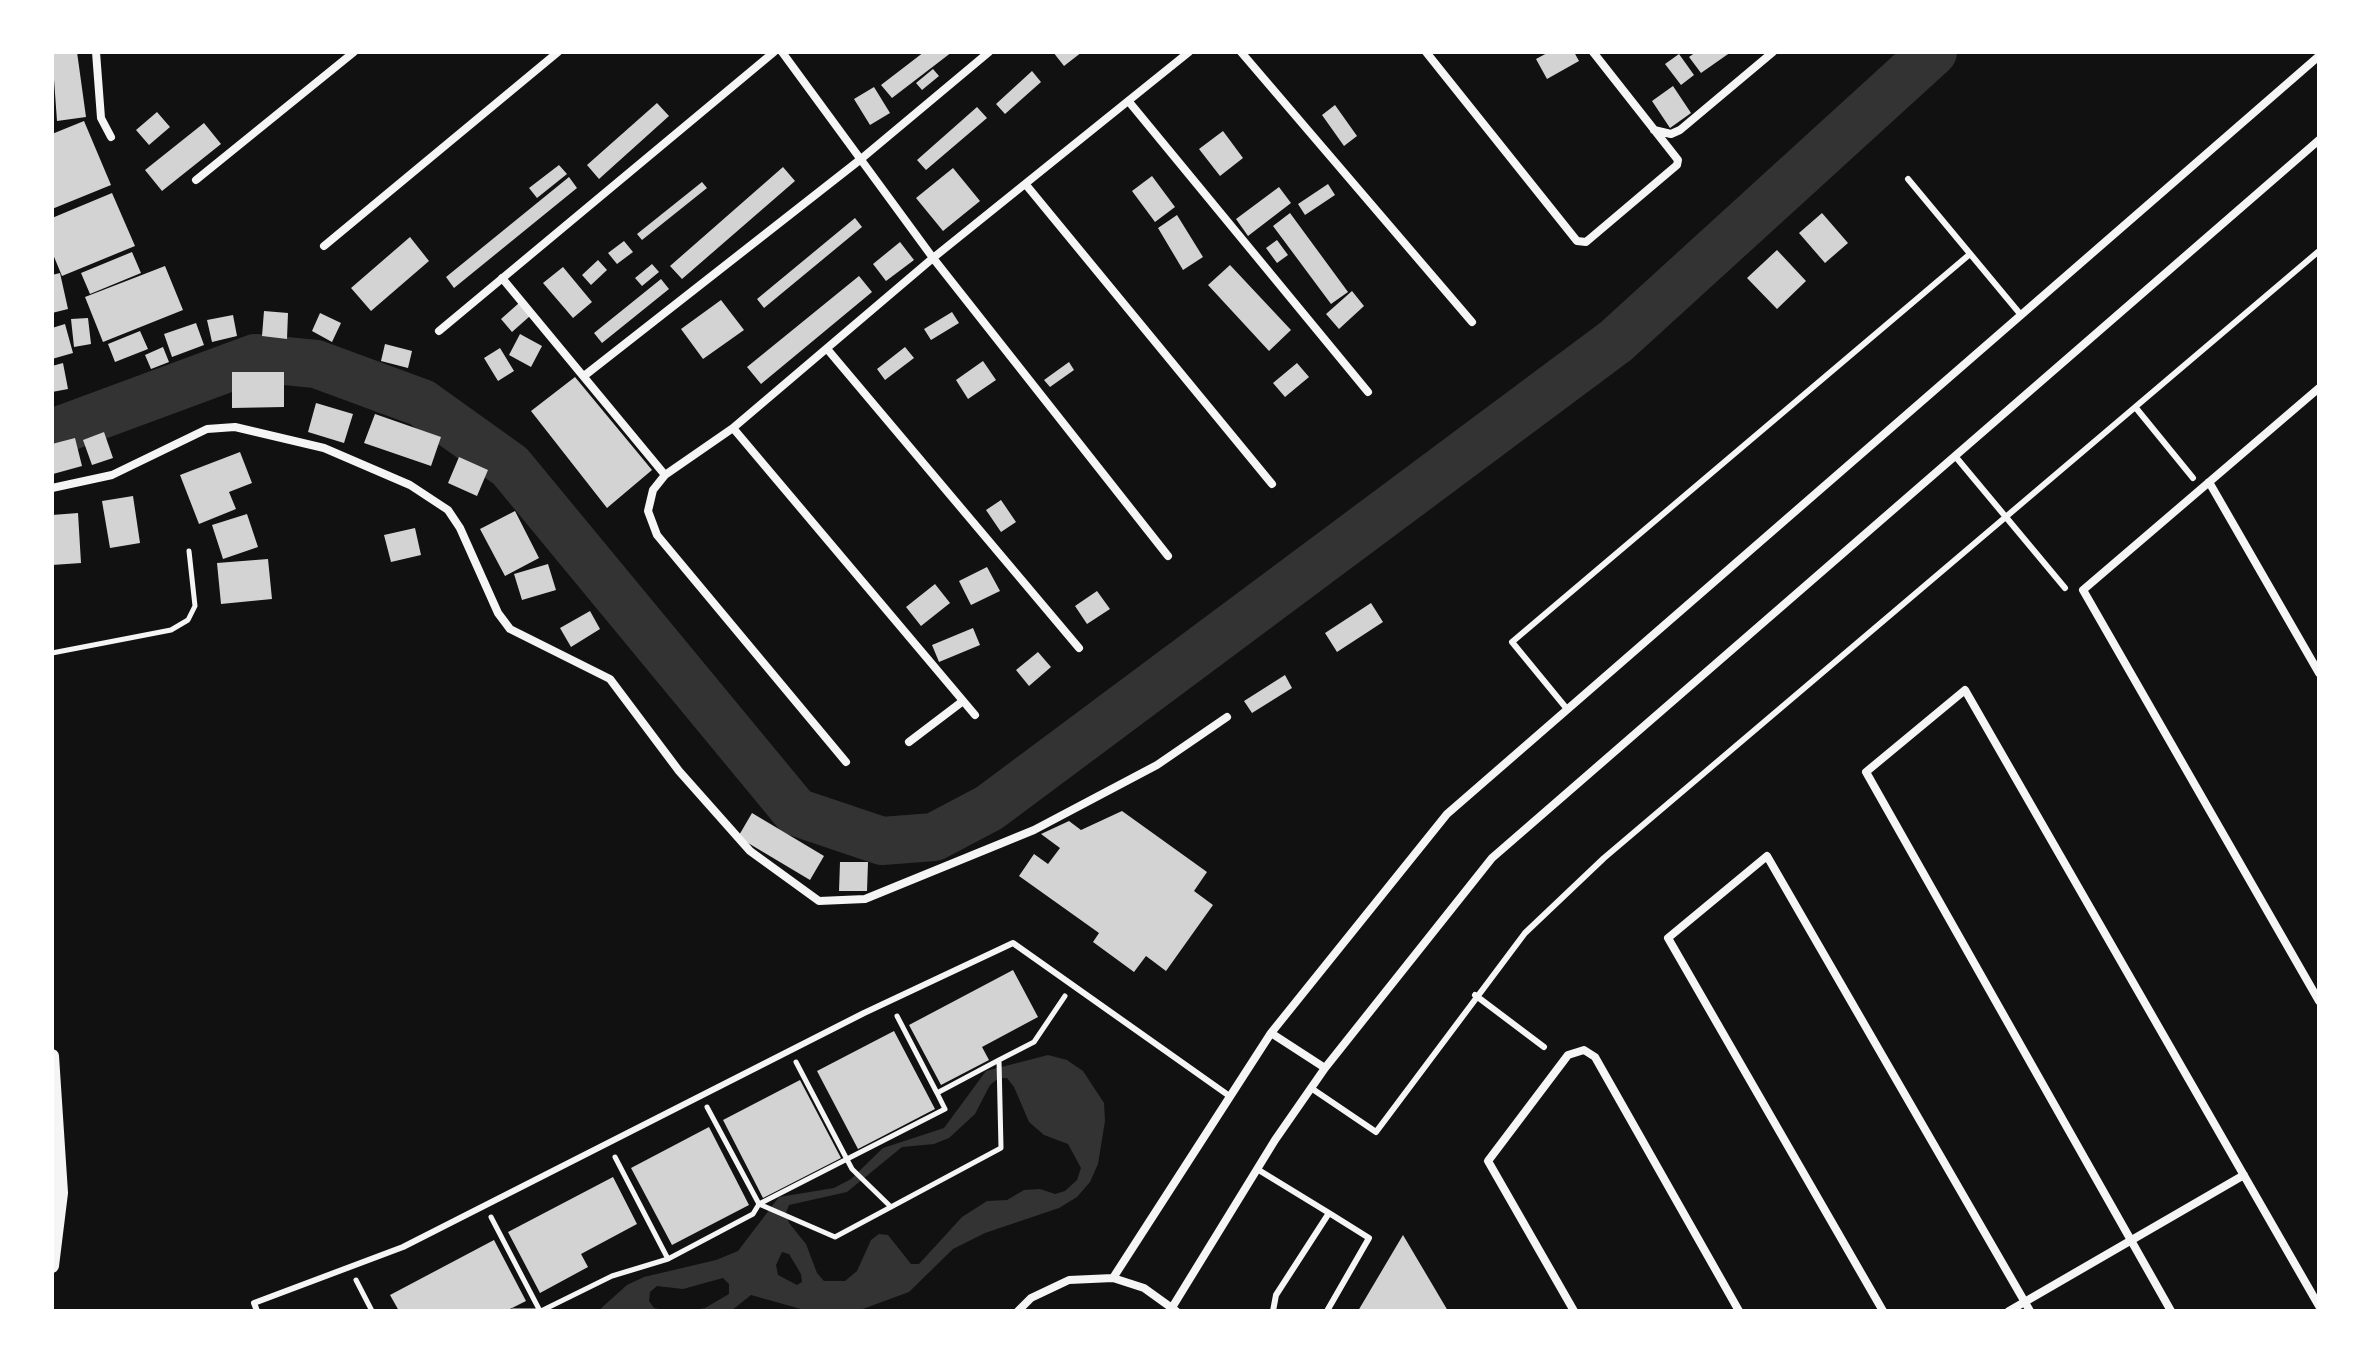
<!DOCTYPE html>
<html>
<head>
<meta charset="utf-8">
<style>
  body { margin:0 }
  #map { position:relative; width:2371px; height:1363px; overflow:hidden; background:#111; font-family:Arial,sans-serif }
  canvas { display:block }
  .frame { position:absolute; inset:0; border:54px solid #fff; pointer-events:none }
</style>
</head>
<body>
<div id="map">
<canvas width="2371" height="1363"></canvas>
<div class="frame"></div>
</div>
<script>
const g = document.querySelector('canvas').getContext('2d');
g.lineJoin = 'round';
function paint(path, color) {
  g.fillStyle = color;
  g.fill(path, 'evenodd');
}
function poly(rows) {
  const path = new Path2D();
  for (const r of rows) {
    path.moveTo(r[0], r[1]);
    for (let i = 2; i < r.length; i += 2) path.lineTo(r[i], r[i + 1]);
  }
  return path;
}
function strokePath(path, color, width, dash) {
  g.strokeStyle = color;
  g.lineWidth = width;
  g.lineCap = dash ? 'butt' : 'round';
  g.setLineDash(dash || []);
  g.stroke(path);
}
paint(poly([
  [1048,1055,1067,1060,1083,1071,1104,1103,1105,1121,1098,1164,1090,1182,1077,1197,1059,1208,985,1233,953,1249,909,1292,860,1310,808,1311,751,1295,731,1311,688,1311,705,1308,729,1294,729,1284,723,1278,683,1289,657,1286,650,1292,649,1301,654,1308,671,1311,598,1311,627,1285,644,1277,716,1260,738,1251,779,1197,834,1188,851,1179,883,1148,944,1128,986,1071],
  [999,1078,1007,1078,1014,1087,1029,1122,1044,1135,1068,1144,1081,1168,1077,1180,1065,1191,1055,1194,1040,1189,1024,1190,1007,1200,987,1201,962,1217,919,1264,911,1264,888,1235,879,1234,871,1240,857,1271,845,1281,824,1281,817,1273,806,1244,789,1223,786,1213,789,1205,847,1192,902,1147,934,1144,949,1138,975,1114,990,1085],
  [782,1252,789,1254,801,1274,802,1282,797,1285,778,1275,776,1265]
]), '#333');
strokePath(poly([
  [52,433,255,358,316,364,422,403,510,466,796,812,882,841,934,837,989,808,1616,341,1933,52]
]), '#333', 48);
paint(poly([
  [52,52,77,52,86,117,57,121],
  [924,52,952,52,892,98,881,85],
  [1053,52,1082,52,1064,66],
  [1549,52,1574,52,1579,61,1547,79,1536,59],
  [1696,52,1731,52,1701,73,1689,57],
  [1679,54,1694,75,1681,85,1665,64],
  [933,69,939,76,922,90,916,83],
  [1032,71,1041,82,1005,114,996,104],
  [1673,86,1691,113,1670,128,1652,101],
  [874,87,890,113,870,125,854,99],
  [657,103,669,116,599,179,587,165],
  [1335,105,1357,136,1344,146,1322,115],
  [977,107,987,118,926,170,917,160],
  [157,112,170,127,149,145,136,130],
  [84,121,111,185,52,209,52,134],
  [204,123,221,144,162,191,145,170],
  [1223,131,1243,158,1220,176,1199,149],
  [559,165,567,174,537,198,529,188],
  [783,167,795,181,682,279,670,266],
  [953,168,980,201,943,231,916,198],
  [1152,176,1175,207,1155,222,1132,191],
  [569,177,577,188,454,288,446,277],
  [702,182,707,188,642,240,637,234],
  [1328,184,1335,195,1305,215,1298,204],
  [1279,187,1291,203,1248,236,1236,219],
  [112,193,135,246,62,276,52,252,52,218],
  [1290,213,1348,292,1331,304,1273,226],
  [1822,213,1848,243,1825,263,1799,233],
  [1177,215,1203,257,1183,270,1158,228],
  [855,218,862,227,764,308,757,299],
  [410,237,429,261,371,311,351,288],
  [1277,240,1288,255,1277,263,1266,248],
  [624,241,633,252,617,264,608,253],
  [900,242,914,260,886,281,873,264],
  [1777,250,1806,281,1777,309,1747,278],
  [132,252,141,273,90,294,81,273],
  [598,260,607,270,591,285,582,275],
  [652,264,659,272,642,286,635,278],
  [1230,265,1291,330,1269,351,1208,285],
  [165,266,183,310,103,342,85,297],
  [563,267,592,302,573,318,543,283],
  [60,273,68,309,52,313,52,275],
  [859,276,872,292,761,384,747,367],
  [661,279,669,289,602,343,594,333],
  [1352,291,1364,306,1339,329,1326,314],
  [721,300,744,330,703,359,681,329],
  [519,303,530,316,512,332,501,319],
  [264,311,288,313,287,339,262,336],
  [952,312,959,323,931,340,924,329],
  [320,313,341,323,332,342,312,331],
  [233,315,237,336,212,342,207,320],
  [88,318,91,344,74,347,71,319],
  [196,323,204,345,172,357,164,334],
  [65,324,73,353,52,359,52,328],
  [140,331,148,349,115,362,108,344],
  [520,334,542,346,531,367,509,355],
  [385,344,412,351,408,368,381,361],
  [163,347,169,362,151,369,145,355],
  [905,347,914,358,885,380,877,369],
  [500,348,514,371,498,381,484,358],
  [983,361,996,380,968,399,956,380],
  [1069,362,1074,370,1050,387,1044,380],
  [63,363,68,389,52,392,52,366],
  [1297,363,1309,377,1285,397,1273,383],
  [232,372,284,372,284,407,232,408],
  [575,377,652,470,607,508,531,411],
  [316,403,353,414,344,443,308,432],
  [375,414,441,437,431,466,364,443],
  [104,432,113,458,92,465,83,440],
  [75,438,82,466,53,474,52,444],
  [240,452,252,483,229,492,236,509,199,524,180,475],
  [459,457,488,470,477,496,448,483],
  [133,496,140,543,110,548,102,501],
  [1001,500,1016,522,1001,532,986,510],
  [515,511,539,558,505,576,480,529],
  [78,513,81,563,52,565,52,515],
  [247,514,258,547,223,559,212,525],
  [415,528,421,555,391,562,384,535],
  [268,559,272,599,221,604,217,563],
  [548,564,556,590,522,600,514,574],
  [987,567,1000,591,971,605,959,581],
  [935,584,950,603,921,626,906,607],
  [1097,591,1110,609,1087,624,1075,606],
  [1371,603,1383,622,1337,652,1325,633],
  [590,611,600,629,571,647,560,628],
  [973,628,980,645,939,662,932,645],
  [1038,652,1051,667,1029,686,1016,670],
  [1285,675,1292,688,1252,713,1244,701],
  [1122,811,1207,872,1194,891,1213,905,1166,971,1146,956,1134,972,1093,942,1099,933,1019,876,1034,854,1048,864,1060,848,1041,834,1069,821,1081,830],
  [752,813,824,856,810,880,738,837],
  [840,862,868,862,867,891,839,891],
  [1013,970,1038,1017,982,1047,989,1060,941,1085,909,1025],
  [894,1031,935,1109,858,1149,817,1071],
  [800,1080,841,1158,763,1198,723,1120],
  [709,1127,749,1205,672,1245,631,1168],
  [613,1177,637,1224,581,1254,588,1267,540,1293,508,1232],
  [1403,1235,1448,1311,1358,1311],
  [494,1240,526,1301,506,1311,399,1311,390,1295]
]), '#d3d3d3');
strokePath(poly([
  [52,653,171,630,188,620,195,606,189,551],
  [897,1016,937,1093],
  [796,1062,852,1169,891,1207],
  [707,1107,759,1204,835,1237,1001,1148,999,1060,1034,1042,1065,996],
  [615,1157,668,1259],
  [491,1217,540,1311],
  [356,1280,372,1311],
  [513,1311,538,1311],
  [541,1311,612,1276,668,1259,753,1214,759,1204,945,1109,937,1093,999,1060]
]), '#f5f5f5', 5);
strokePath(poly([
  [1908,179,2021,315],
  [2136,408,2193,478],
  [1955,456,2065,588],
  [1567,709,1512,642,1970,254],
  [1475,995,1544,1047],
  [1311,1088,1376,1132,1525,933,1604,858,2319,251],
  [1257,1169,1329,1213,1276,1295,1273,1311],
  [257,1311,254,1303,403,1247,864,1013,1013,943,1228,1095],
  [1327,1311,1369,1238,1329,1213]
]), '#f5f5f5', 6);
strokePath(poly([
  [96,52,101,118,111,137],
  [782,52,933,258,1168,556],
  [1241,52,1472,322],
  [1426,52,1577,241,1586,242,1677,165,1678,160,1593,52],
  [1130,103,1368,392],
  [1654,130,1671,134,1680,130,1773,52],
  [196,180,354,52],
  [1027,186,1272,484],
  [324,246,558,52],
  [502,278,665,475],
  [439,331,774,52],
  [828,350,1079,648],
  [584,376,861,159,989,52],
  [2319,388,2083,590,2319,1001],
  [733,428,975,715],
  [2209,482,2319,673],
  [52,488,112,475,207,429,235,427,324,448,410,485,448,510,460,528,498,613,510,629,610,679,679,771,750,851,819,901,865,899,1034,830,1157,765,1227,717],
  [909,742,963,701],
  [846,762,657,535,648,511,653,490,665,475,733,428,933,258,1189,52],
  [1271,1033,1325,1068],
  [1113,1278,1271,1033,1447,814,2319,56],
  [1173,1306,1275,1140,1325,1068,1492,858,2319,140],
  [1018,1311,1031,1298,1069,1280,1113,1278,1144,1288,1176,1311],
  [1574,1311,1488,1161,1568,1055,1584,1050,1595,1057,1739,1311],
  [1883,1311,1668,938,1767,856,2030,1311],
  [2009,1311,2244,1175],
  [2171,1311,1866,772,1965,690,2319,1306]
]), '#f5f5f5', 8);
strokePath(poly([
  [52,1056,61,1193,52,1266]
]), '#f5f5f5', 14);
</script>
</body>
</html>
